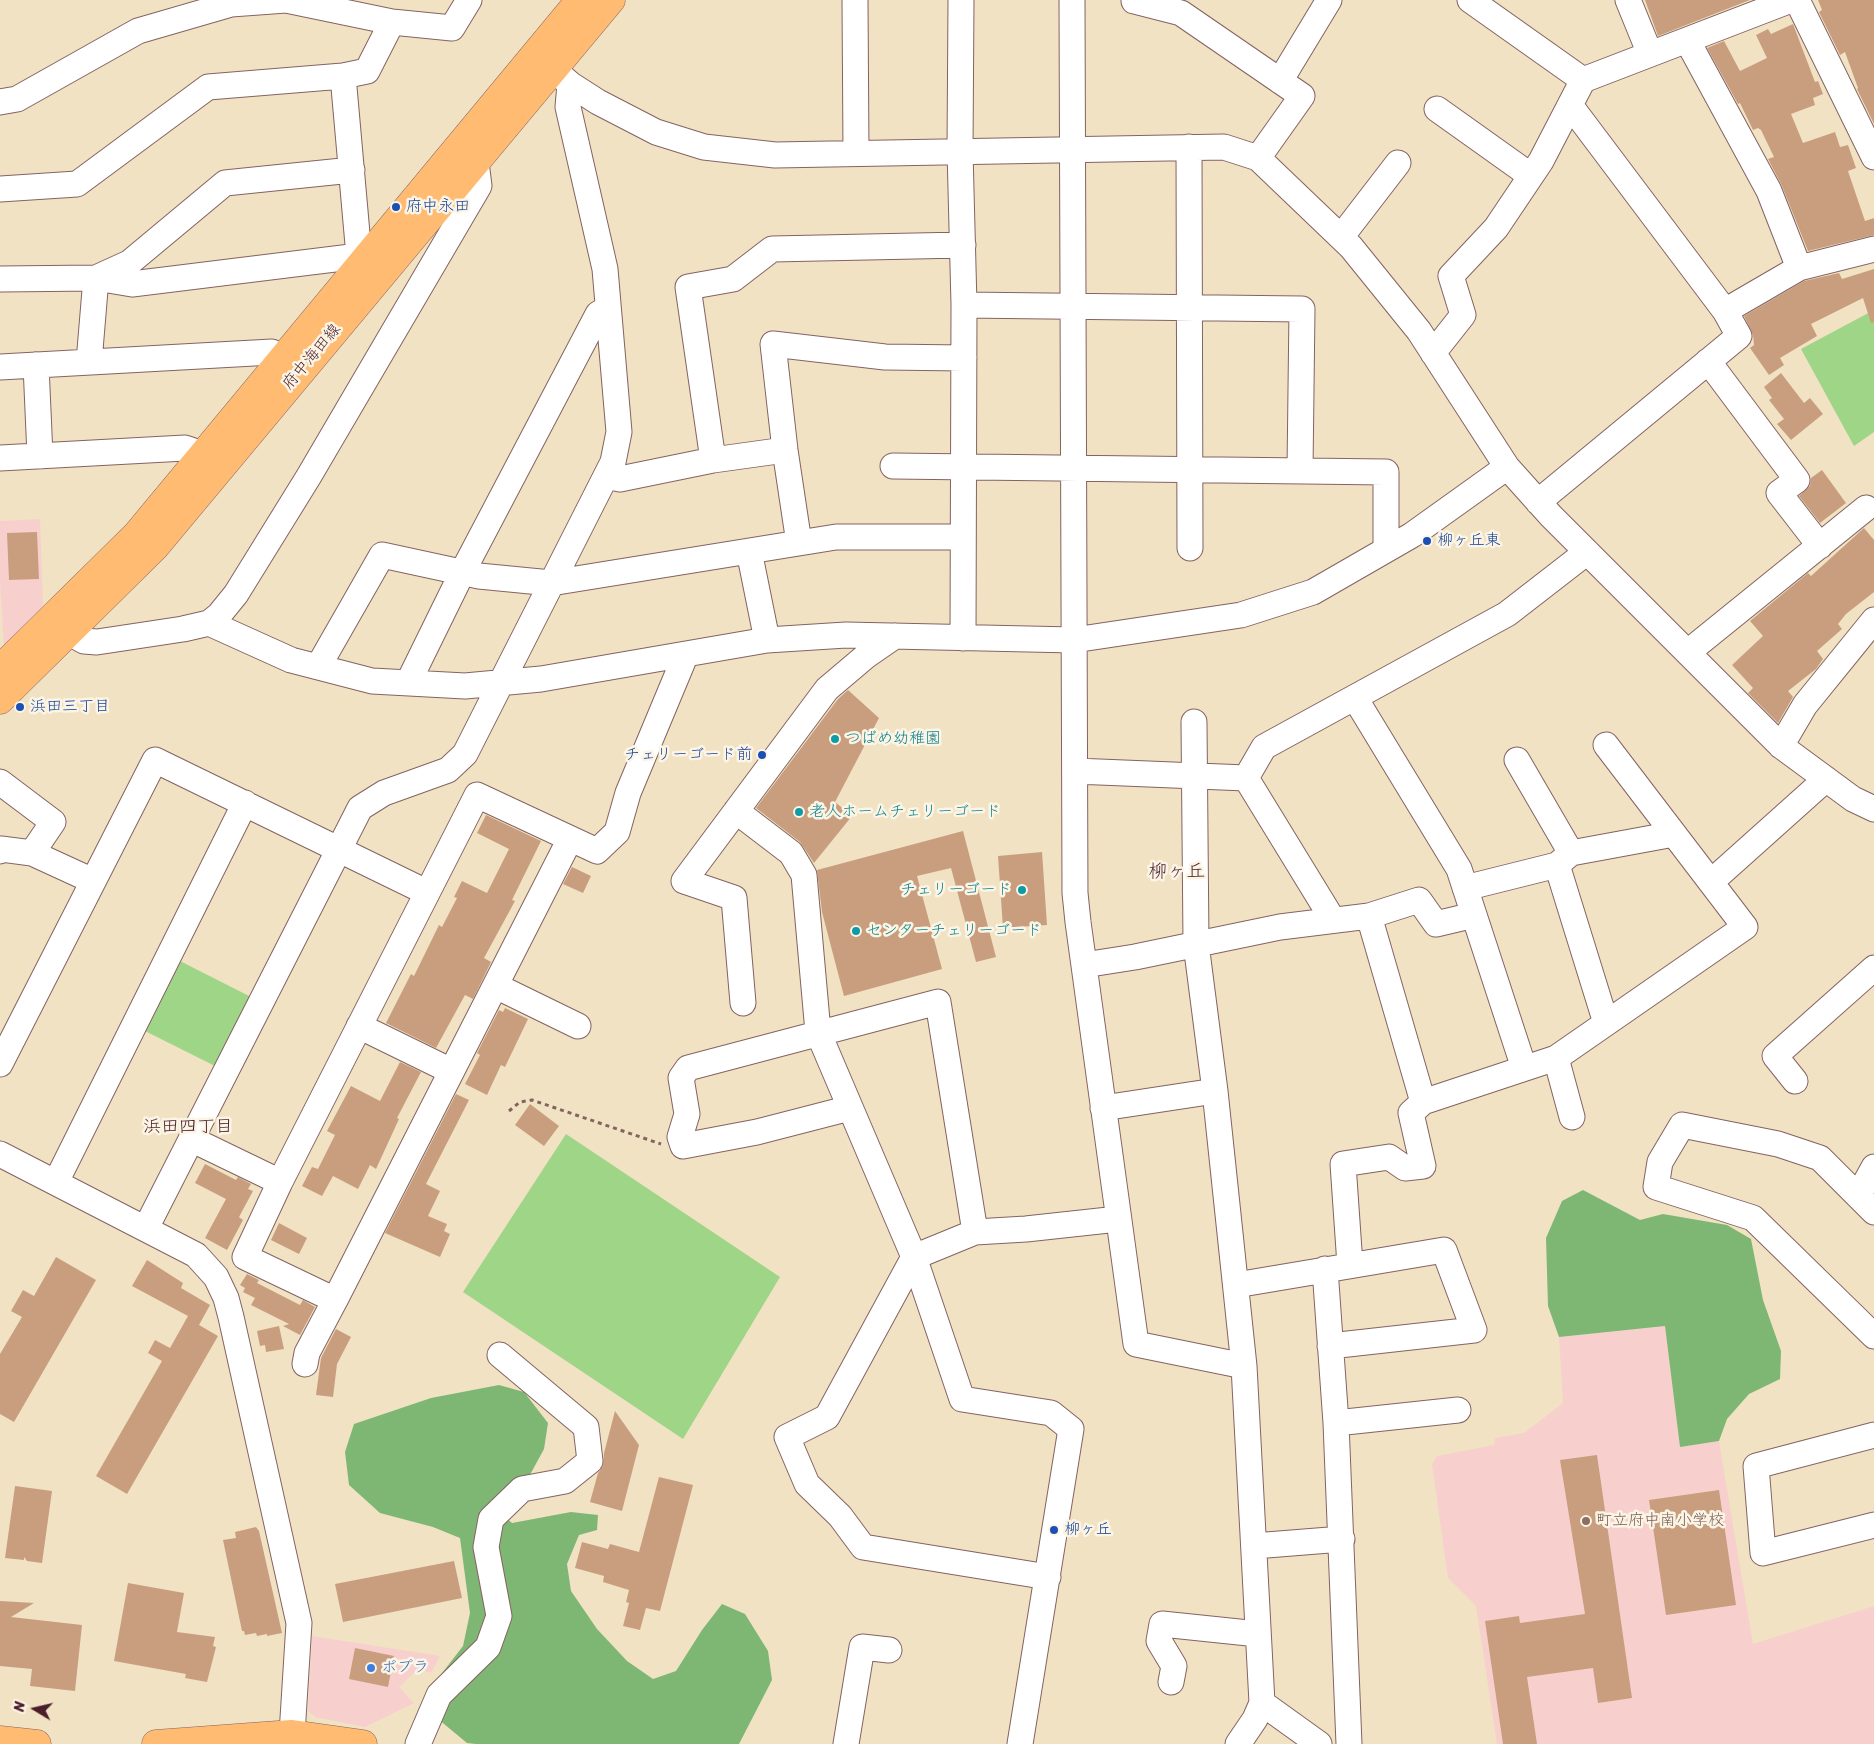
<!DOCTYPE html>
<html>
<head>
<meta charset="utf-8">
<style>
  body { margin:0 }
  #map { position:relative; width:1874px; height:1744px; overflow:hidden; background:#f1e2c4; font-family:Sriracha,sans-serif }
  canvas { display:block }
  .north { position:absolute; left:10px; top:1684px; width:50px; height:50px; -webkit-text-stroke:4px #fcf5e5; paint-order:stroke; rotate:279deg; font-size:14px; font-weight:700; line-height:20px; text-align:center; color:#4a1f2b }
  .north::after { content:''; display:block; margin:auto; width:18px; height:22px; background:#4a1f2b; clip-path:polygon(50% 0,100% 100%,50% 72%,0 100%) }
</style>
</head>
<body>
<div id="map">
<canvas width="1874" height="1744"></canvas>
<div class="north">N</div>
</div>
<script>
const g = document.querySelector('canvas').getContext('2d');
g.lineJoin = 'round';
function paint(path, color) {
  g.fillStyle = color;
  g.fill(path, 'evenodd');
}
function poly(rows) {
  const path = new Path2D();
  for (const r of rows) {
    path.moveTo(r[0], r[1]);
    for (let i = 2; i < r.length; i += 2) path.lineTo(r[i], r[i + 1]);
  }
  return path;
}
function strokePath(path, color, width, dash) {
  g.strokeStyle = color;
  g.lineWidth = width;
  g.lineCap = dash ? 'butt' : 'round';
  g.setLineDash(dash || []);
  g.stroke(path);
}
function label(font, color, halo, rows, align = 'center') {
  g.font = font + ' Sriracha,"Klee One",sans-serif';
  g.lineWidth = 5;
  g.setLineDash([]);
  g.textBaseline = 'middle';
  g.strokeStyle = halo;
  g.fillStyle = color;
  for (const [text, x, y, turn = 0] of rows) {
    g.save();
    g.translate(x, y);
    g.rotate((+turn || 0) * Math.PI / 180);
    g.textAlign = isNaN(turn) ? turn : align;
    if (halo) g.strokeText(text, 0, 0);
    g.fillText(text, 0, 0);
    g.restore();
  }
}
paint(poly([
  [40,519,43,606,4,646,0,583,0,521],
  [1665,1326,1680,1446,1719,1441,1753,1644,1874,1606,1874,1744,1497,1744,1476,1606,1448,1578,1432,1464,1437,1456,1494,1445,1495,1438,1524,1433,1563,1403,1559,1337],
  [312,1636,440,1656,431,1673,418,1669,399,1687,414,1703,365,1727,315,1717,308,1711]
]), '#f7d0cd');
paint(poly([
  [1874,310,1874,432,1854,446,1801,349],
  [178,960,253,998,217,1067,143,1030],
  [566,1134,780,1277,683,1439,463,1292]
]), '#9ed587');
paint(poly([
  [1583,1190,1640,1220,1663,1214,1727,1225,1751,1239,1763,1300,1781,1351,1780,1379,1749,1394,1727,1419,1719,1441,1680,1447,1665,1326,1559,1337,1548,1306,1546,1238,1562,1201],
  [499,1385,524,1392,548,1423,544,1449,525,1484,497,1510,512,1523,571,1512,598,1515,597,1530,579,1535,567,1564,571,1591,597,1629,627,1661,653,1679,676,1671,702,1630,722,1604,745,1614,768,1651,772,1680,739,1744,476,1744,467,1743,432,1714,429,1690,463,1646,470,1613,460,1538,433,1527,380,1513,349,1485,345,1452,354,1424,431,1398]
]), '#7eb674');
paint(poly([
  [1645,0,1750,0,1658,36],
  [1818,0,1874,0,1874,124,1857,89,1858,88,1845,52,1840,55,1819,12,1822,10],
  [1793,24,1815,82,1818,81,1823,94,1813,98,1815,105,1791,114,1803,143,1835,132,1840,147,1848,145,1856,168,1848,171,1865,221,1874,218,1874,235,1808,251,1782,186,1768,159,1774,157,1761,130,1758,128,1753,130,1740,103,1738,104,1707,48,1724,41,1740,71,1767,58,1756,35,1768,29,1771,34],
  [1874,269,1874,322,1871,323,1863,298,1811,324,1817,336,1780,358,1784,365,1769,375,1750,348,1754,345,1753,335,1744,316,1804,281,1839,273,1842,279],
  [1781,373,1804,403,1810,398,1823,414,1791,440,1777,424,1784,419,1769,400,1772,398,1764,387],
  [1822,470,1846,503,1820,523,1799,496,1810,486,1811,478],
  [1864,528,1874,540,1874,592,1846,614,1838,624,1842,629,1817,651,1823,659,1816,669,1788,691,1793,697,1778,723,1748,693,1753,688,1732,665,1763,636,1750,621,1808,573,1811,576],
  [37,532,39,579,9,580,7,533],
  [848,690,879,718,835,802,852,816,814,863,800,842,756,808,838,699],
  [486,815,541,841,512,900,515,901,484,958,491,962,473,999,465,995,436,1048,386,1023,411,974,414,976,439,925,442,927,457,898,454,897,462,881,487,893,509,849,477,833],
  [963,831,996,957,976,962,951,868,917,876,942,969,844,996,822,912,817,870],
  [1042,852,1047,925,1003,928,998,856],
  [572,867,591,876,583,893,563,884],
  [505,1008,528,1019,505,1067,501,1065,487,1095,465,1084,480,1055,477,1053,499,1010,503,1012],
  [400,1062,421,1072,397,1118,399,1119,376,1169,370,1165,358,1189,333,1176,322,1196,302,1186,312,1167,318,1169,335,1135,327,1131,351,1086,380,1101],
  [456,1094,469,1100,426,1184,440,1191,428,1216,447,1224,444,1231,450,1234,440,1257,385,1233],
  [530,1104,559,1126,544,1146,515,1125],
  [205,1164,236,1180,238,1177,251,1184,248,1189,253,1191,239,1217,243,1220,227,1250,205,1238,226,1199,195,1183],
  [279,1223,307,1238,299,1254,271,1240],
  [56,1257,96,1280,14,1422,0,1414,0,1354,22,1317,11,1311,23,1290,34,1296],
  [147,1260,183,1283,181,1288,210,1305,199,1325,218,1336,127,1494,96,1476,162,1361,148,1353,155,1340,170,1348,188,1316,132,1286],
  [247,1274,259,1280,257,1283,300,1305,303,1300,315,1307,300,1335,283,1326,289,1324,251,1305,255,1298,243,1292,245,1288,240,1285],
  [279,1326,284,1349,266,1352,265,1345,260,1346,257,1331],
  [336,1329,351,1337,337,1364,333,1397,316,1395,321,1358],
  [615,1411,639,1445,622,1511,590,1502,598,1473,603,1466,604,1453],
  [1597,1455,1632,1698,1598,1703,1593,1668,1527,1677,1537,1744,1503,1744,1485,1621,1519,1616,1520,1623,1585,1614,1560,1460],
  [659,1477,693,1485,660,1611,646,1608,640,1630,623,1626,629,1603,626,1602,629,1590,603,1582,604,1576,575,1568,582,1542,608,1549,610,1544,639,1552],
  [15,1486,52,1491,42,1563,27,1561,24,1557,24,1560,5,1558],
  [1719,1490,1736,1605,1666,1615,1649,1500],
  [256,1527,259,1531,282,1633,267,1636,267,1634,257,1636,256,1633,245,1635,244,1631,242,1631,223,1540,236,1538,235,1532],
  [454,1561,462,1598,343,1622,335,1584],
  [128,1583,184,1593,177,1632,215,1637,213,1646,216,1647,207,1682,185,1678,186,1674,114,1661],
  [0,1601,34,1603,11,1617,82,1625,75,1691,30,1686,32,1669,0,1666],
  [355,1648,394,1656,388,1687,349,1679]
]), '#c99e7e');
const minor = poly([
  [855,0,856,153],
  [961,0,960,151,964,305,963,638],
  [1072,0,1075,893,1078,922,1136,1344,1244,1366],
  [1470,0,1583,80],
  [1628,0,1650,54],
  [1797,0,1874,157],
  [1134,1,1181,13,1302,96,1258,158],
  [1687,40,1769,191,1799,268],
  [538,56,570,84,598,102,656,132,704,147,775,155,1224,147,1258,158,1351,247,1419,331,1507,467,1551,516,1781,746,1853,799,1874,809],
  [343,76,359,256],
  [1280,81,1329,0],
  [0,102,17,99,138,31,231,4,286,0,392,22,452,28,469,0],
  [1437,109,1531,176],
  [1189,147,1190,548],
  [0,189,77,184,208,87,343,76,367,71,392,22],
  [1341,237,1398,163],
  [0,279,96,278,129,263,225,183,352,170],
  [964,305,1302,309,1300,470],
  [1725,311,1799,268,1874,249],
  [1433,353,1463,315,1451,276,1496,228,1541,161,1583,80,1791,0],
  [1708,361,1797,480,1779,493,1820,546],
  [89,362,96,278,132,284,359,256,377,271],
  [36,365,40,456],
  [0,367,272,352,297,372],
  [0,458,185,448,203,454],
  [713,460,688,287,733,279,772,249,963,245],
  [893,466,1386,472,1386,550],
  [606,476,620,479,713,460,785,450],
  [1538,502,1739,336,1725,311,1570,105],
  [799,543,785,450,773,344,885,357,964,358],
  [749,551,767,640],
  [55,618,68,632,84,641,97,642,183,629,209,623,219,615,236,594,309,476,479,186,476,162],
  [209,623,291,660,372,681,465,686,541,679,767,640,846,635,1074,640,1241,615,1313,592,1412,535,1507,467],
  [1688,652,1866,508],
  [318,667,382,555,479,576,551,583,836,537,963,537],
  [408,683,462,573,598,314,608,308],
  [1355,698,1459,869,1524,1068],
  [1194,722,1196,944,1215,1091,1244,1366,1262,1703,1319,1744],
  [1781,746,1805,705,1874,620],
  [1517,760,1571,853],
  [1075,771,1246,778,1264,747,1507,614,1587,552],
  [1246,778,1333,920],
  [0,782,53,822,32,853],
  [736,811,791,853,804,875,818,1032,914,1257,962,1399,1051,1413,1071,1429,1020,1744],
  [570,839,335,1300,245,1257,280,1182,477,795,597,851,617,832,628,793,686,654],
  [0,851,1,849,32,853,93,881],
  [1711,882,1826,779],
  [1465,888,1557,865],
  [1369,916,1423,1102,1556,1058,1745,927,1606,745],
  [1084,965,1135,957,1280,927,1369,916,1419,900,1436,924,1474,915],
  [496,986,578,1026],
  [743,1003,734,898,684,881,827,689,866,656,895,636],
  [1606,1023,1557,865,1571,853,1674,834],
  [359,1026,451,1071],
  [1556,1058,1572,1117],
  [0,1064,155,760,426,892],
  [1795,1081,1775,1056,1874,968],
  [850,1108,757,1132,683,1146,680,1137,687,1114,681,1078,688,1068,938,1002,975,1232],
  [1103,1108,1215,1091],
  [191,1139,280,1182],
  [0,1154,196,1255,216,1277,226,1298,231,1317,299,1623,292,1734],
  [56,1182,245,803],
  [1858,1196,1874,1167],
  [1874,1212,1820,1158,1778,1144,1682,1125,1660,1162,1656,1187,1753,1218,1874,1336],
  [146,1228,360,808,384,793,448,770,465,754,613,462,619,432,605,269,568,107,570,84],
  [1350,1265,1343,1164,1389,1157,1405,1168,1423,1166,1411,1113,1423,1102],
  [1325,1269,1336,1423,1349,1744],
  [1236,1285,1444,1250,1474,1330,1330,1346],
  [305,1364,307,1353,335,1300],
  [1336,1423,1458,1410],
  [1874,1435,1756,1466,1763,1553,1874,1525],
  [1254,1546,1342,1539],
  [1048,1577,863,1547,840,1516,807,1484,787,1437,827,1417,914,1257,975,1232,1026,1229,1118,1219],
  [1171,1682,1174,1666,1159,1641,1162,1624,1258,1634],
  [418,1744,439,1695,488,1647,499,1616,486,1547,491,1519,522,1489,565,1481,590,1461,586,1427,500,1355],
  [846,1744,862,1647,889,1650],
  [1238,1744,1255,1719,1262,1703]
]);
const major = poly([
  [0,669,137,534,580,0],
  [0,700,155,547,611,0],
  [0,1740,37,1744],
  [156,1744,292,1734,363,1744]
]);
strokePath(minor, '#846361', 27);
strokePath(major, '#846361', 29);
strokePath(poly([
  [509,1111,520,1102,532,1100,661,1144]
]), '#846361', 3, [4, 4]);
strokePath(minor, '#fff', 25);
strokePath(major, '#febb71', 28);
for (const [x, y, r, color] of [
  [396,207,5,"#1a4fb4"],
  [1427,541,5,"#1a4fb4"],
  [20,707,5,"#1a4fb4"],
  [835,739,5,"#0f9aa8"],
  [762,755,5,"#1a4fb4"],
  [799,812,5,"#0f9aa8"],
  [1022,890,5,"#0f9aa8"],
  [856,931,5,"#0f9aa8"],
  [1586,1521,5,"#8d6e63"],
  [1054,1530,5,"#1a4fb4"],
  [371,1668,5,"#3f7fe0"]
]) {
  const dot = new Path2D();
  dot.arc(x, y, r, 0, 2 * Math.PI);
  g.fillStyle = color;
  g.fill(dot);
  strokePath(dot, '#fcf5e5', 2);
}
label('16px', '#164399', '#fcf5e5', [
  ["府中永田",406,207],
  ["柳ヶ丘東",1437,541],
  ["浜田三丁目",30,707],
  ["チェリーゴード前",752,755,"right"],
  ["柳ヶ丘",1064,1530]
], 'left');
label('16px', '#4a1f2b', '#fcf5e5', [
  ["府中海田線",312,357,-50]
]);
label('16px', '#0d838f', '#fcf5e5', [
  ["つばめ幼稚園",845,739],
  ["老人ホームチェリーゴード",809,812],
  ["チェリーゴード",1012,890,"right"],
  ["センターチェリーゴード",866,931]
], 'left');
label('16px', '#785e54', '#fcf5e5', [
  ["町立府中南小学校",1596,1521]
], 'left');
label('16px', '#366cbe', '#fcf5e5', [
  ["ポプラ",381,1668]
], 'left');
label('18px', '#4a1f2b', '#fcf5e5', [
  ["浜田四丁目",188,1127]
]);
label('19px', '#4a1f2b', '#fcf5e5', [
  ["柳ヶ丘",1177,872]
]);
</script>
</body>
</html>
